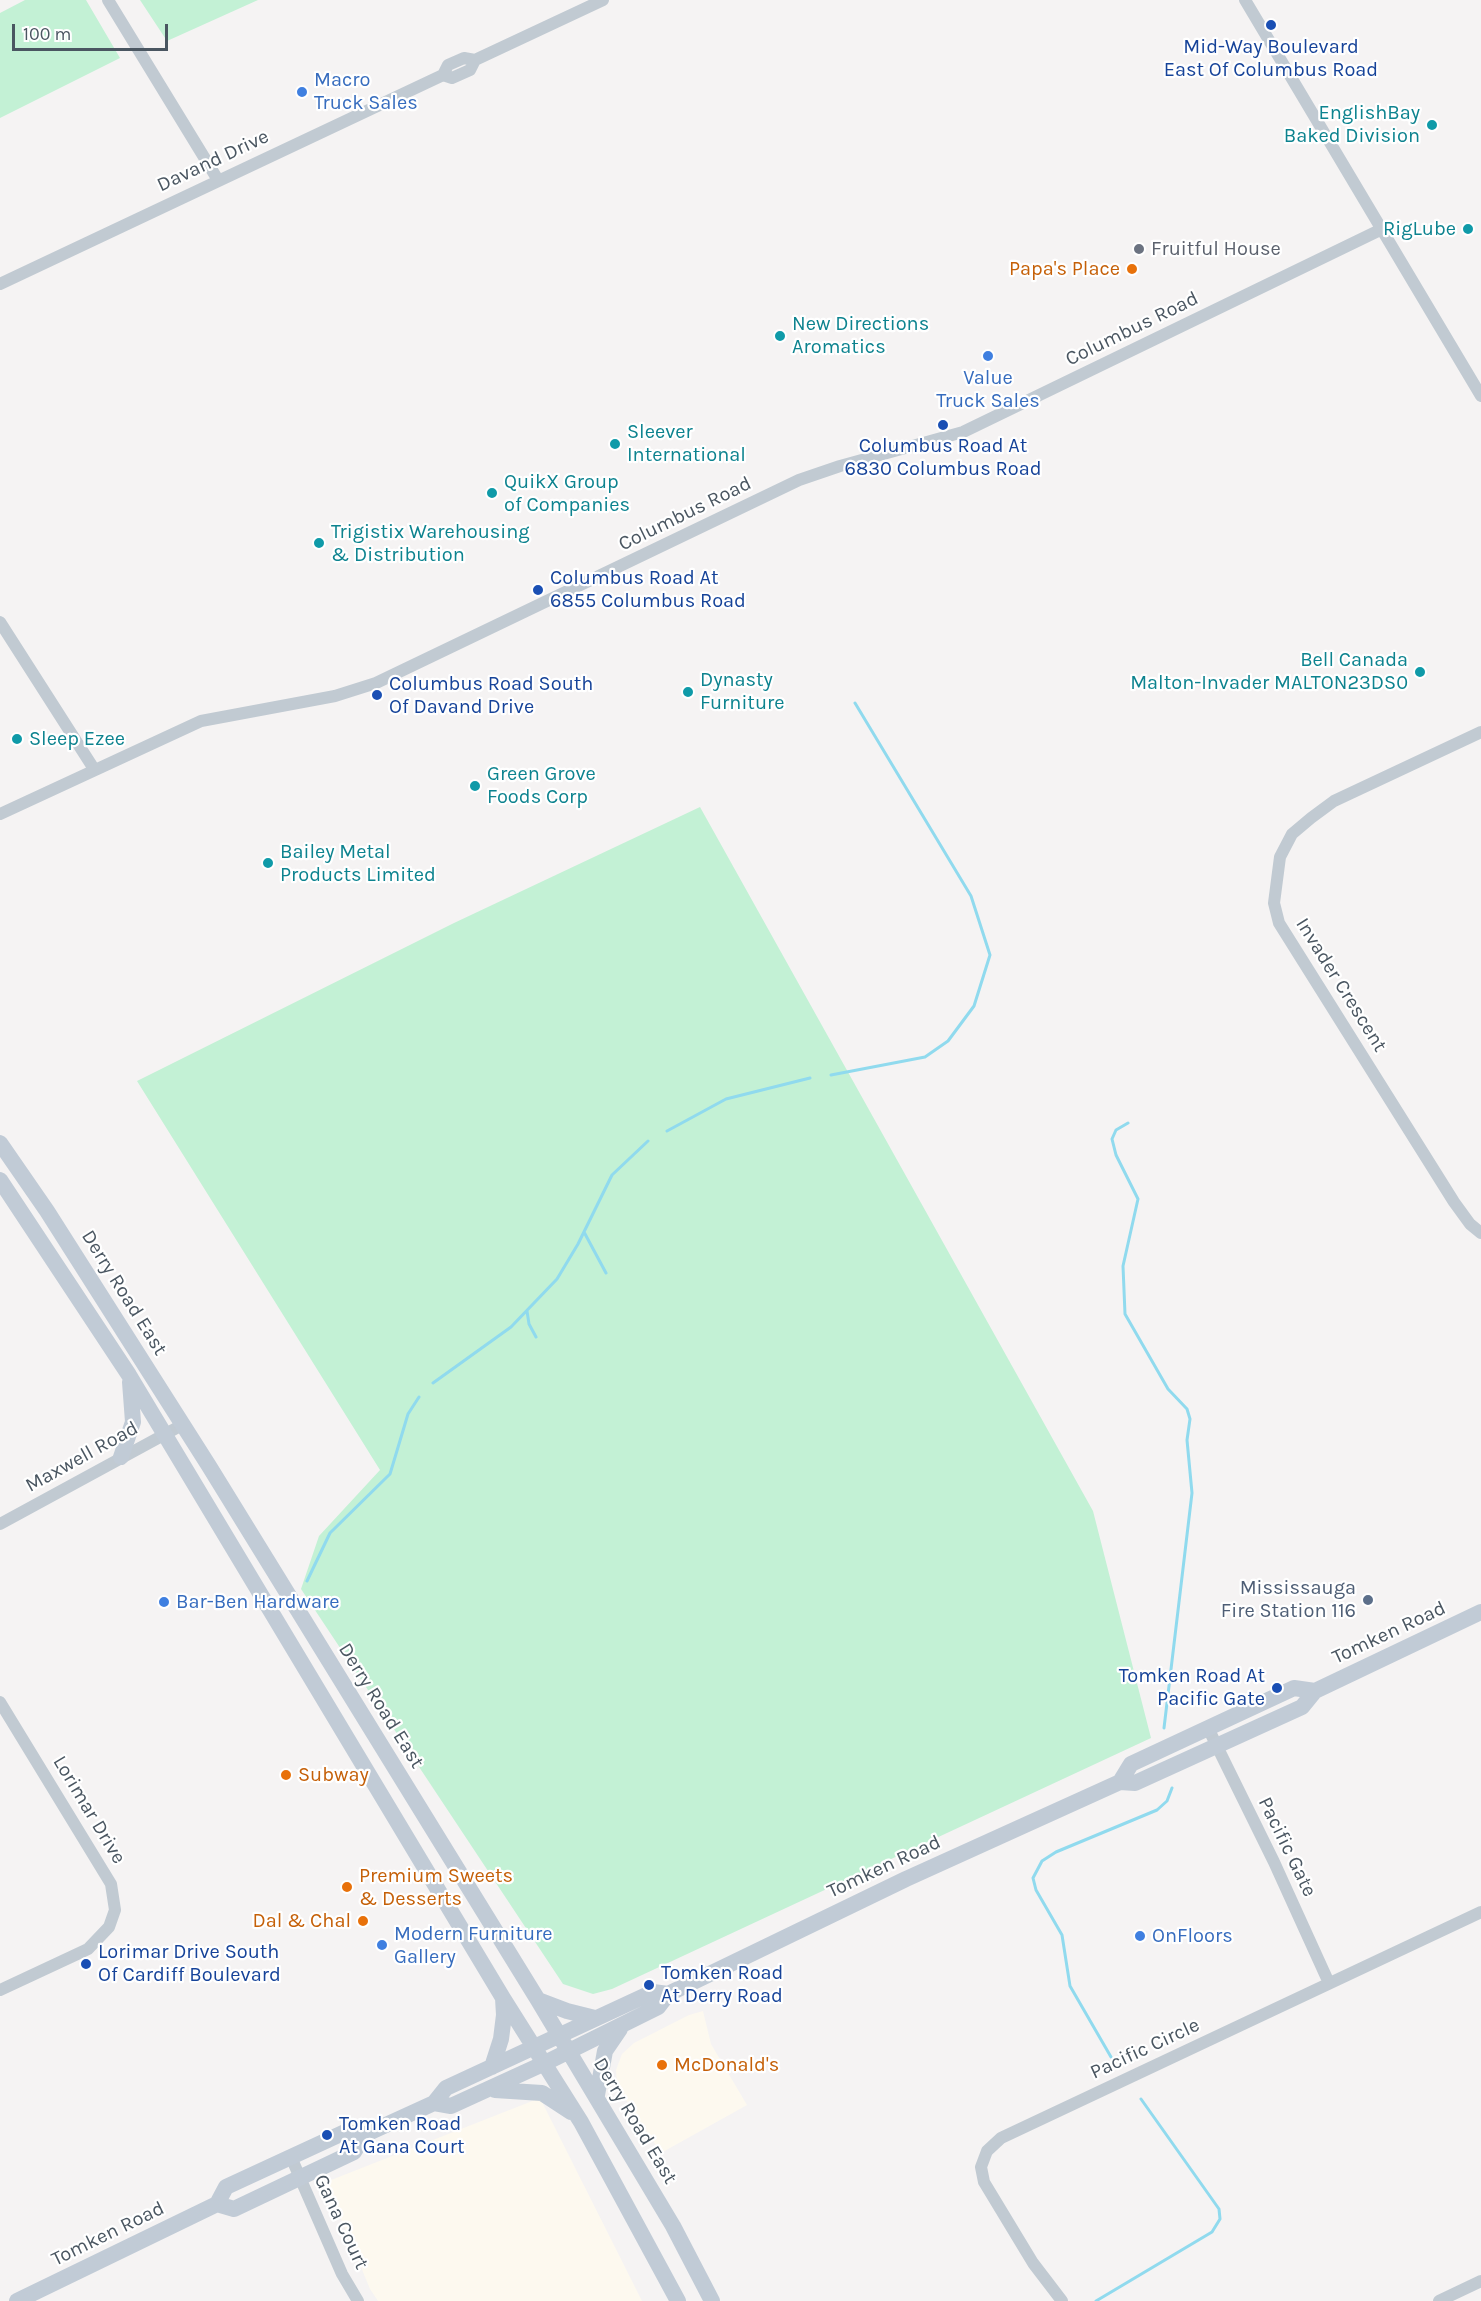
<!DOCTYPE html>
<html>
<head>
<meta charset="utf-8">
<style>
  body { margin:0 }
  #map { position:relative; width:1481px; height:2301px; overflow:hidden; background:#f5f3f3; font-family:Karla,sans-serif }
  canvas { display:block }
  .scale { position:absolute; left:12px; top:24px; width:156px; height:27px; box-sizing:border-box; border:3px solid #4a5661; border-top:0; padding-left:8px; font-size:18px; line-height:21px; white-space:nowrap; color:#4a5661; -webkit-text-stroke:4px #fff; paint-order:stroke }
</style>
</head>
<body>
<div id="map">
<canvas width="1481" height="2301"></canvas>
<div class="scale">100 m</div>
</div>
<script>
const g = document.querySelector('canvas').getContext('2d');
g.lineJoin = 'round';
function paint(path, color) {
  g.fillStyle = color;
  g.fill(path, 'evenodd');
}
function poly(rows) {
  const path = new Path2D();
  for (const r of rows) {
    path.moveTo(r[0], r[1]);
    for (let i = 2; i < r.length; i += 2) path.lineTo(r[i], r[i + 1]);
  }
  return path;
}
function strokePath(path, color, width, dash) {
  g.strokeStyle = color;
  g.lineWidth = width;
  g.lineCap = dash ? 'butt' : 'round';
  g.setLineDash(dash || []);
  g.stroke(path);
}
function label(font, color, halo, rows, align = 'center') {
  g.font = font + ' Karla,sans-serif';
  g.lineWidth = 4.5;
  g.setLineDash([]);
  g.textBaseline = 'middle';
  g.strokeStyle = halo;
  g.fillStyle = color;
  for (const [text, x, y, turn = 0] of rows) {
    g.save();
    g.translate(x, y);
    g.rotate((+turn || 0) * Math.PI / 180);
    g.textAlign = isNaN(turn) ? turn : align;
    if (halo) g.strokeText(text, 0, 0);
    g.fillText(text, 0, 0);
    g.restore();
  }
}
paint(poly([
  [703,2011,711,2044,747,2105,661,2153,617,2086,616,2070,622,2054,634,2043,689,2015],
  [540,2098,642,2301,378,2301,370,2289,326,2182]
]), '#fdf9ef');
paint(poly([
  [25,0,86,0,120,58,0,118,0,13],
  [140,0,258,0,167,41],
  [700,807,1093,1511,1151,1738,612,1989,593,1994,563,1984,301,1589,319,1536,380,1470,137,1081,454,923]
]), '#c3f1d5');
strokePath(poly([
  [831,1075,925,1057,948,1041,974,1006,990,955,971,896,855,703],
  [1128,1123,1116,1130,1112,1139,1116,1155,1138,1199,1123,1266,1125,1314,1168,1389,1187,1409,1190,1419,1187,1440,1192,1493,1164,1728],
  [667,1131,726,1099,810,1078],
  [584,1232,606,1273],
  [527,1311,529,1324,536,1337],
  [433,1383,511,1327,557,1279,578,1244,612,1175,648,1141],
  [307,1581,330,1533,390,1474,408,1414,419,1397],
  [1111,2057,1070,1986,1062,1935,1036,1890,1033,1878,1042,1861,1056,1852,1157,1810,1167,1801,1172,1788],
  [1096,2301,1212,2232,1220,2219,1219,2209,1141,2099]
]), '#90daee', 3);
strokePath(poly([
  [108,0,218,180],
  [1245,0,1481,396],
  [443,75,452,78,470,70,475,60],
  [0,284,443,75,448,65,464,58,475,60,603,0],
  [0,622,94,769],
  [1481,732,1334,801,1311,818,1292,834,1280,857,1274,903,1279,923,1454,1202,1470,1224,1481,1233],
  [0,814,201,721,335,696,376,683,799,480,840,466,963,432,1380,230],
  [0,1524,182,1425],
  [0,1702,111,1884,115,1910,109,1927,88,1949,0,1990],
  [1208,1728,1274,1862,1329,1983],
  [291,2157,342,2274,358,2301],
  [1062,2301,1033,2263,984,2182,981,2167,987,2151,1001,2138,1481,1912],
  [1439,2301,1481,2281]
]), '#c1cad2', 12);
strokePath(poly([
  [0,1143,47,1211,209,1466,538,2000,673,2226,712,2301],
  [0,1180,129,1375,503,1998,581,2122,678,2301],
  [121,1457,133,1422,130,1382],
  [1120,1782,1131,1764,1294,1688,1315,1691],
  [538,2000,567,2011,595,2018],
  [492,2067,501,2039,504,2015,503,1998],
  [495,2090,542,2093,571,2112],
  [597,2095,605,2051,620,2029],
  [434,2103,451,2106,545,2063,658,2007,668,1994,689,1984,906,1879,1120,1782,1135,1783,1302,1707,1315,1691,1481,1612],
  [217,2204,234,2209,354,2152,364,2135],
  [17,2301,217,2204,226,2187,345,2132,364,2135,434,2103,446,2088,653,1992,668,1994]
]), '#c1cbd6', 16);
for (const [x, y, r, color] of [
  [1271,25,6,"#1a4fb4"],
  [302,92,6,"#3f7fe0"],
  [1432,125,6,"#0f9aa8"],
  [1468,229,6,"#0f9aa8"],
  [1139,249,6,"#6b7280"],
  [1132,269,6,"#e8710a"],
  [780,336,6,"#0f9aa8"],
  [988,356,6,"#3f7fe0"],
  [943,425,6,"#1a4fb4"],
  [615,444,6,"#0f9aa8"],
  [492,493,6,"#0f9aa8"],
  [319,543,6,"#0f9aa8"],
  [538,590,6,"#1a4fb4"],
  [1420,672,6,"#0f9aa8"],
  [688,692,6,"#0f9aa8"],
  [377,695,6,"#1a4fb4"],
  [17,739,6,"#0f9aa8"],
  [475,786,6,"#0f9aa8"],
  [268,863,6,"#0f9aa8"],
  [1368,1600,6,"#5c6f8a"],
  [164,1602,6,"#3f7fe0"],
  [1277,1688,6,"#1a4fb4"],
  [286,1775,6,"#e8710a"],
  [347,1887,6,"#e8710a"],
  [363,1921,6,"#e8710a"],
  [1140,1936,6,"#3f7fe0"],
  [382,1945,6,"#3f7fe0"],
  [86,1964,6,"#1a4fb4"],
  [649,1985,6,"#1a4fb4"],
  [662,2065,6,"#e8710a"],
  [327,2135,6,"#1a4fb4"]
]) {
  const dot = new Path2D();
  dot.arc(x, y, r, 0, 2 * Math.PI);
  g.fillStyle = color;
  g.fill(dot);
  strokePath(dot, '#fff', 2);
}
label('20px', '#164399', '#fff', [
  ["Mid-Way Boulevard",1271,47,"center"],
  ["East Of Columbus Road",1271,70,"center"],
  ["Columbus Road At",943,446,"center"],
  ["6830 Columbus Road",943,469,"center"],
  ["Columbus Road At",550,578],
  ["6855 Columbus Road",550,601],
  ["Columbus Road South",389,684],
  ["Of Davand Drive",389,707],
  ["Tomken Road At",1265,1676,"right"],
  ["Pacific Gate",1265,1699,"right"],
  ["Lorimar Drive South",98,1952],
  ["Of Cardiff Boulevard",98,1975],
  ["Tomken Road",661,1973],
  ["At Derry Road",661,1996],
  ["Tomken Road",339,2124],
  ["At Gana Court",339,2147]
], 'left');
label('20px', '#366cbe', '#fff', [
  ["Macro",314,80],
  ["Truck Sales",314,103],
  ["Value",988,378,"center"],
  ["Truck Sales",988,401,"center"],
  ["Bar-Ben Hardware",176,1602],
  ["Modern Furniture",394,1934],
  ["Gallery",394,1957],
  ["OnFloors",1152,1936]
], 'left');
label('20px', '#0d838f', '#fff', [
  ["EnglishBay",1420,113,"right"],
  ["Baked Division",1420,136,"right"],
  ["RigLube",1456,229,"right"],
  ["New Directions",792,324],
  ["Aromatics",792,347],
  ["Sleever",627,432],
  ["International",627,455],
  ["QuikX Group",504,482],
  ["of Companies",504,505],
  ["Trigistix Warehousing",331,532],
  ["& Distribution",331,555],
  ["Bell Canada",1408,660,"right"],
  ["Malton-Invader MALTON23DS0",1408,683,"right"],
  ["Dynasty",700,680],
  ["Furniture",700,703],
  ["Sleep Ezee",29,739],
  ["Green Grove",487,774],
  ["Foods Corp",487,797],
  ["Bailey Metal",280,852],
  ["Products Limited",280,875]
], 'left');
label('20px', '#4a5661', '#fff', [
  ["Davand Drive",213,161,-25],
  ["Columbus Road",1132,329,-26],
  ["Columbus Road",685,514,-26],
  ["Invader Crescent",1341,985,58],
  ["Derry Road East",124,1293,58],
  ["Maxwell Road",82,1457,-29],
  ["Tomken Road",1389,1633,-25],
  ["Derry Road East",381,1706,58],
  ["Lorimar Drive",89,1810,59],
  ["Pacific Gate",1287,1847,64],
  ["Tomken Road",884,1867,-25],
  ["Pacific Circle",1145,2049,-25],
  ["Derry Road East",635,2121,59],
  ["Gana Court",341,2222,65],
  ["Tomken Road",108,2234,-26]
]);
label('20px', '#5b616d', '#fff', [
  ["Fruitful House",1151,249]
], 'left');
label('20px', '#c56008', '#fff', [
  ["Papa's Place",1120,269,"right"],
  ["Subway",298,1775],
  ["Premium Sweets",359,1876],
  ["& Desserts",359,1899],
  ["Dal & Chal",351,1921,"right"],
  ["McDonald's",674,2065]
], 'left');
label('20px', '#4e5e75', '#fff', [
  ["Mississauga",1356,1588],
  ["Fire Station 116",1356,1611]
], 'right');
</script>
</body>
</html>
